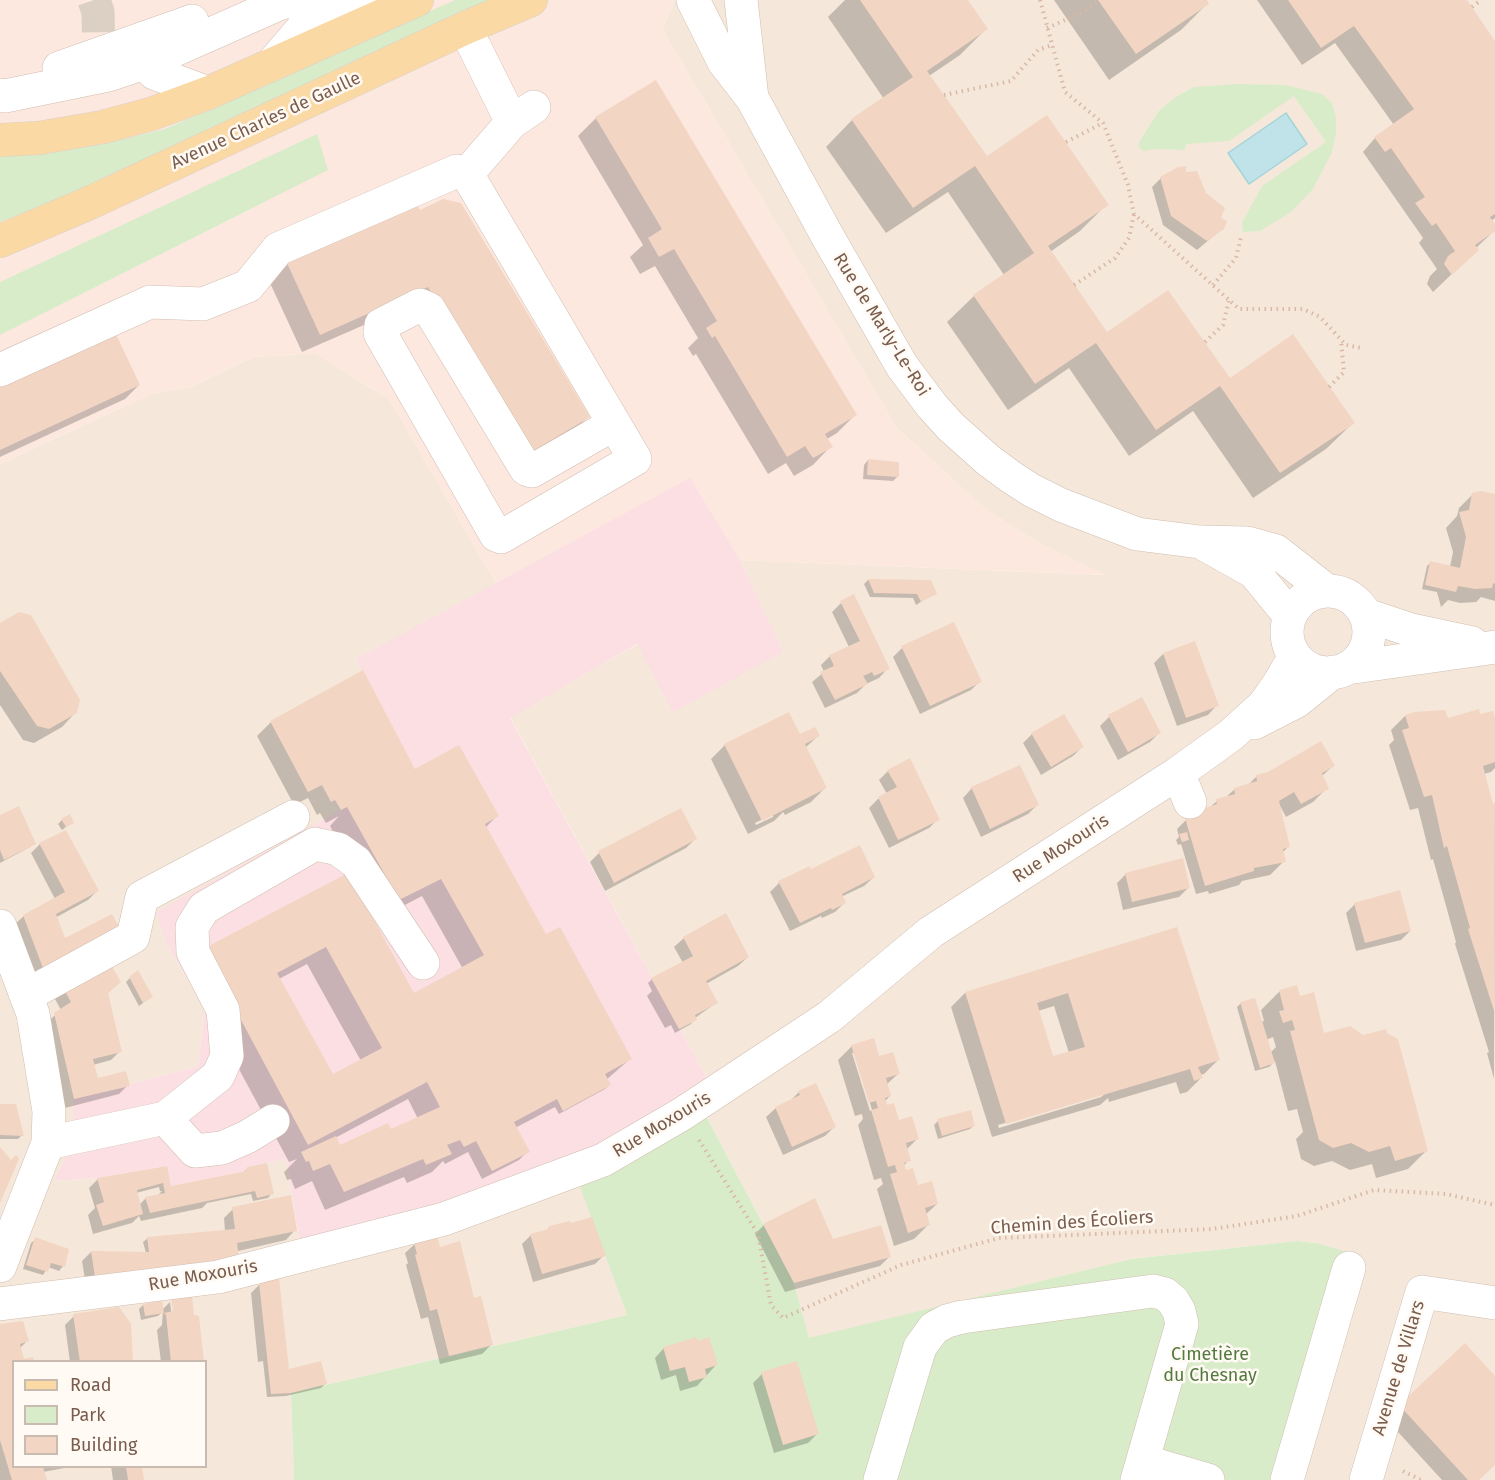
<!DOCTYPE html>
<html>
<head>
<meta charset="utf-8">
<style>
  body { margin:0 }
  #map { position:relative; width:1495px; height:1480px; overflow:hidden; background:#fdf6ec; font-family:"Fira Sans",sans-serif }
  canvas { display:block }
  .legend { position:absolute; left:12px; top:1360px; width:195px; height:108px; box-sizing:border-box; background:#fffaf3; border:2px solid #cabbb1; margin:0; padding:8px 10px; list-style:none; font-size:18px; color:#7a5c4d }
  .legend li { display:flex; align-items:center; gap:12px; height:30px }
  .legend b { width:30px; border:2px solid #cabbb1 }
</style>
</head>
<body>
<div id="map">
<canvas width="1495" height="1480"></canvas>
<ul class="legend">
<li><b style="height:8px;background:#fbd9a5"></b>Road</li>
<li><b style="height:16px;background:#d8ecc9"></b>Park</li>
<li><b style="height:16px;background:#f3d5c3"></b>Building</li>
</ul>
</div>
<script>
const g = document.querySelector('canvas').getContext('2d');
g.lineJoin = 'round';
function paint(path, color) {
  g.fillStyle = color;
  g.fill(path, 'evenodd');
}
function poly(rows) {
  const path = new Path2D();
  for (const r of rows) {
    if (r.length === 3) {
      path.moveTo(r[0] + r[2], r[1]);
      path.arc(r[0], r[1], r[2], 0, 2 * Math.PI);
      continue;
    }
    path.moveTo(r[0], r[1]);
    for (let i = 2; i < r.length; i += 2) path.lineTo(r[i], r[i + 1]);
  }
  return path;
}
function strokePath(path, color, width, dash) {
  g.strokeStyle = color;
  g.lineWidth = width;
  g.lineCap = dash ? 'butt' : 'round';
  g.setLineDash(dash || []);
  g.stroke(path);
}
function label(font, color, halo, rows, align = 'center') {
  g.font = font + ' "Fira Sans",sans-serif';
  g.lineWidth = 5;
  g.setLineDash([]);
  g.textBaseline = 'middle';
  g.strokeStyle = halo;
  g.fillStyle = color;
  for (const [text, x, y, turn = 0] of rows) {
    g.save();
    g.translate(x, y);
    g.rotate((+turn || 0) * Math.PI / 180);
    g.textAlign = isNaN(turn) ? turn : align;
    if (halo) g.strokeText(text, 0, 0);
    g.fillText(text, 0, 0);
    g.restore();
  }
}
paint(poly([
  [675,0,1495,0,1495,1480,1297,1480,1316,1243,1297,1241,1131,1259,809,1339,794,1283,706,1116,580,1184,627,1315,291,1393,294,1480,0,1480,0,464,151,394,191,387,254,357,315,353,390,400,497,585,357,659,415,769,347,807,168,946,205,1010,198,1066,74,1099,74,1141,55,1181,97,1178,167,1166,171,1186,246,1171,247,1167,286,1159,300,1245,708,1080,510,717,638,644,783,653,740,560,1105,575,1038,543,984,508,896,427,662,29],
  [14,1362,206,1362,206,1466,14,1466]
]), '#f5e8da');
paint(poly([
  [0,0,675,0,662,29,896,427,984,508,1038,543,1107,575,740,560,690,479,497,585,390,400,315,353,254,357,191,387,151,394,0,464]
]), '#fde8e0');
paint(poly([
  [690,478,740,560,783,652,673,712,637,644,510,718,708,1080,577,1158,451,1202,300,1245,286,1159,247,1167,246,1171,171,1186,166,1166,97,1178,54,1181,74,1141,74,1099,198,1066,205,1010,168,946,156,912,415,769,356,659]
]), '#fbdfe3');
paint(poly([
  [455,0,491,0,74,193,0,222,0,156,38,154,99,145,165,129],
  [1236,84,1285,85,1322,94,1332,103,1336,118,1336,133,1332,152,1313,189,1291,212,1260,231,1243,232,1242,223,1262,186,1326,142,1294,96,1229,141,1186,144,1185,150,1158,149,1143,151,1139,147,1139,142,1159,111,1176,97,1194,87],
  [317,134,328,170,0,335,0,282],
  [706,1116,794,1283,809,1338,1131,1259,1297,1241,1316,1243,1361,1256,1297,1480,294,1480,291,1393,627,1315,579,1184]
]), '#d8ecc9');
const water = poly([
  [1286,113,1307,144,1249,184,1228,153,1286,113]
]);
paint(water, '#bfe3e8');
strokePath(water, '#a5d3da', 1.5);
paint(poly([
  [845,0,966,0,986,29,960,55,929,76,986,158,1107,204,1080,231,1050,252,1107,334,1229,381,1353,423,1326,449,1253,498,1193,411,1129,456,1069,368,1008,410,947,322,974,296,1004,275,948,192,886,233,826,147,852,120,884,99,828,17],
  [1054,0,1205,0,1207,4,1181,30,1109,80],
  [1257,0,1465,0,1495,43,1495,218,1491,221,1495,230,1476,248,1477,250,1433,292,1427,284,1430,276,1437,269,1419,243,1423,238,1363,152,1375,138,1394,125,1335,43,1302,65],
  [596,118,855,415,837,433,827,439,831,446,813,465,794,476,786,463,768,474,696,354,693,356,688,348,698,338,655,266,640,274,630,257,643,245,578,136],
  [1185,174,1205,194,1223,228,1197,250,1163,225,1152,187,1161,178],
  [416,206,588,417,569,435,509,471,410,305,302,352,270,283,288,264],
  [0,385,139,385,125,399,0,457],
  [868,460,898,476,893,481,863,479,864,465],
  [1473,494,1495,496,1495,601,1481,597,1476,602,1460,603,1448,600,1441,607,1437,592,1422,589,1427,566,1431,562,1450,567,1453,552,1446,528,1457,516,1459,508],
  [868,580,930,582,935,593,916,605,913,598,870,597,864,584],
  [841,603,888,668,879,678,866,684,857,693,825,708,812,682,824,672,821,665,830,656,849,647,832,612],
  [953,624,980,681,971,690,920,714,893,657,902,648],
  [0,625,76,712,62,727,34,743,23,740,0,705],
  [1163,654,1217,705,1208,715,1177,726,1154,663],
  [1405,716,1447,719,1479,716,1495,723,1495,768,1491,772,1484,774,1492,805,1495,805,1494,1079,1487,1053,1489,1052,1455,944,1456,942,1433,859,1431,860,1418,808,1410,810,1389,745,1394,740,1391,730],
  [1109,717,1159,733,1150,742,1118,760,1100,726],
  [271,722,413,768,497,816,485,828,545,936,630,1059,606,1080,609,1085,605,1089,559,1114,555,1107,515,1128,528,1151,519,1160,482,1179,468,1152,445,1164,443,1161,432,1172,407,1183,404,1177,325,1210,312,1181,295,1189,291,1179,287,1180,284,1172,297,1159,289,1162,185,969,348,875,414,995,463,969,422,896,380,918,330,826,339,816,326,823,320,813,317,815,308,798,294,805,257,736],
  [307,964,361,1061,332,1076,279,979],
  [408,1099,418,1119,391,1131,340,1146,335,1138],
  [1032,734,1082,747,1073,756,1041,775,1023,743],
  [799,736,818,736,805,748,825,788,811,802,785,815,783,812,774,821,748,834,711,759,725,745],
  [773,814,773,817,756,825,755,823],
  [1333,766,1322,776,1327,788,1313,802,1286,817,1278,802,1288,847,1282,853,1284,861,1270,875,1242,881,1239,885,1209,894,1208,891,1196,894,1181,844,1178,845,1176,840,1179,837,1177,829,1186,820,1209,808,1217,801,1225,798,1235,789,1248,785,1257,776],
  [888,771,938,819,929,828,889,848,869,808,878,799,887,794,879,780],
  [972,788,1037,805,1028,814,981,837,963,798],
  [680,810,695,839,686,848,605,891,590,862,599,853],
  [0,816,34,843,30,847,0,863],
  [62,820,72,822,62,830,58,824],
  [40,844,98,890,88,900,55,918,64,940,37,984,14,925,24,916,55,899,31,853],
  [811,871,874,877,864,886,841,897,844,903,835,912,822,918,821,916,790,931,770,892,779,883],
  [1126,874,1189,887,1179,897,1123,910,1117,883],
  [1355,904,1410,931,1401,940,1356,951,1346,913],
  [1176,929,1218,1060,1204,1074,1200,1075,1201,1078,1187,1092,1180,1094,1176,1082,1109,1102,1108,1098,1100,1105,992,1137,951,1007,965,993],
  [1054,1006,1069,1053,1052,1058,1038,1011],
  [1106,1093,1101,1097,999,1128,998,1125],
  [684,938,748,957,738,966,706,984,716,1003,695,1018,691,1024,675,1033,671,1025,665,1028,647,996,652,991,648,983,652,979,683,963,674,947],
  [130,978,151,997,139,1006,126,982],
  [119,982,107,994,120,1051,111,1060,93,1065,97,1080,128,1085,119,1094,65,1108,46,1023,61,1010,55,999,64,990],
  [1296,987,1299,998,1323,1035,1426,1151,1408,1169,1376,1178,1372,1164,1350,1170,1332,1161,1314,1166,1301,1159,1296,1139,1303,1132,1297,1109,1288,1111,1275,1061,1269,1067,1255,1071,1237,1007,1241,1003,1261,1022,1264,1021,1261,1010,1279,992],
  [1273,1037,1276,1047,1270,1053,1266,1040],
  [852,1046,878,1058,898,1074,886,1085,890,1096,884,1102,898,1122,917,1139,906,1150,909,1160,903,1166,905,1171,917,1187,937,1204,925,1215,928,1225,914,1239,894,1246,877,1189,883,1184,881,1178,874,1180,858,1125,863,1119,862,1114,855,1116,838,1060],
  [852,1053,855,1053,872,1110,870,1111],
  [799,1092,834,1127,825,1136,783,1155,766,1117,776,1108,790,1101],
  [0,1105,22,1135,18,1139,0,1139],
  [938,1121,974,1125,970,1129,938,1139,934,1125],
  [166,1168,169,1188,243,1173,247,1169,272,1193,268,1198,253,1201,251,1194,207,1203,202,1208,141,1221,139,1216,132,1223,93,1234,88,1215,95,1208,89,1188,98,1179],
  [159,1187,160,1191,162,1191,157,1196,146,1198,139,1205,136,1193],
  [233,1209,295,1230,286,1240,86,1286,82,1261,91,1252,146,1253,143,1242,148,1238,225,1231,224,1218],
  [764,1225,832,1241,889,1257,880,1266,785,1292,755,1234],
  [549,1228,604,1255,595,1264,533,1282,522,1244,531,1235,545,1232],
  [36,1239,63,1266,59,1271,48,1267,43,1275,23,1269,31,1243],
  [415,1244,439,1249,473,1300,491,1345,482,1354,440,1364,428,1317,421,1319,406,1265,408,1263,405,1253],
  [260,1284,287,1371,325,1384,321,1388,286,1396,267,1397,263,1361,258,1362,251,1293],
  [170,1302,172,1318,202,1362,161,1362,157,1330,162,1325,163,1311,158,1316,141,1320,139,1309,143,1305,162,1310],
  [74,1316,132,1362,70,1362,65,1325],
  [0,1326,27,1341,20,1348,23,1361,14,1362,14,1466,75,1466,43,1472,46,1480,0,1480],
  [664,1348,716,1365,697,1386,680,1391,676,1375,661,1380,655,1358],
  [762,1374,817,1434,808,1443,774,1453,753,1383],
  [1495,1378,1495,1464,1478,1480,1442,1480,1387,1420,1401,1406],
  [111,1466,141,1466,142,1480,113,1480]
]), '#0003');
paint(poly([
  [860,0,968,0,988,29,927,71,987,156,1047,115,1109,205,1048,246,1107,332,1168,290,1230,378,1293,334,1355,423,1280,473,1220,386,1156,430,1096,343,1035,384,973,295,1034,253,975,166,913,208,851,119,913,77],
  [1098,0,1207,0,1209,4,1136,54],
  [1288,0,1467,0,1495,41,1495,214,1490,217,1495,224,1495,231,1475,245,1479,250,1452,275,1444,264,1448,256,1455,251,1436,223,1432,226,1415,203,1425,197,1391,148,1385,152,1374,137,1414,109,1354,26,1321,48],
  [656,80,857,415,825,434,833,447,813,458,805,446,787,457,715,336,712,338,706,328,717,321,674,249,659,257,648,238,662,229,595,117],
  [1186,166,1186,172,1197,171,1206,193,1225,208,1221,218,1227,221,1224,229,1207,241,1171,216,1160,177,1178,167],
  [443,199,461,203,590,417,528,454,428,287,320,335,287,263,417,204,420,210],
  [114,330,140,385,0,450,0,383],
  [868,459,899,462,899,477,867,475],
  [1481,491,1495,494,1495,584,1493,583,1492,588,1475,589,1458,586,1456,592,1425,585,1430,561,1460,568,1466,537,1459,512,1469,510,1472,493],
  [868,579,931,580,937,594,921,602,917,594,874,593],
  [854,594,890,669,874,676,872,672,863,676,868,684,835,700,820,672,834,666,829,655,860,641,840,601],
  [19,612,31,615,80,700,77,713,49,729,37,726,0,671,0,623],
  [954,622,982,682,930,706,901,646],
  [1195,641,1219,706,1186,718,1163,653],
  [363,670,415,769,459,745,499,816,485,824,546,934,560,927,632,1059,605,1074,611,1085,563,1111,557,1099,514,1122,530,1152,492,1171,476,1141,464,1147,460,1140,447,1145,452,1154,426,1165,423,1159,344,1192,330,1164,313,1171,309,1161,306,1162,301,1152,336,1136,340,1145,388,1123,391,1129,440,1107,427,1082,308,1145,203,949,348,873,414,993,484,955,441,879,399,900,347,807,341,810,335,800,331,802,322,785,308,792,270,721],
  [326,947,382,1048,333,1074,277,973],
  [1142,697,1161,733,1128,752,1108,715],
  [1479,709,1480,714,1493,711,1495,717,1495,762,1483,766,1493,804,1495,803,1494,1011,1468,929,1470,928,1447,846,1444,848,1432,795,1424,797,1402,730,1409,728,1405,715,1414,712,1445,710,1448,718],
  [789,712,800,734,815,727,820,736,805,744,827,788,762,821,724,744],
  [1064,714,1084,747,1051,767,1031,733],
  [1321,741,1335,766,1322,773,1329,789,1301,804,1294,792,1279,801,1290,847,1283,849,1286,862,1254,868,1254,871,1205,886,1185,818,1203,813,1202,809,1217,804,1216,799,1235,794,1234,788,1257,781,1256,775,1268,772],
  [910,758,940,820,898,840,878,797,897,787,887,770],
  [1020,765,1039,805,990,829,971,787],
  [19,806,36,844,4,860,0,850,0,815],
  [681,808,697,839,614,883,598,851],
  [70,814,74,823,66,827,61,819],
  [66,830,99,891,56,914,65,938,112,914,122,932,46,976,23,915,65,892,39,843],
  [1187,832,1189,840,1182,842,1179,834],
  [860,845,875,877,842,894,846,903,832,910,831,908,800,923,778,881,810,866,811,869],
  [1183,858,1190,888,1132,902,1125,873],
  [1400,890,1411,931,1365,943,1354,903],
  [726,913,749,957,706,981,718,1003,695,1015,697,1020,679,1029,651,978,693,956,683,937],
  [1177,927,1220,1060,1198,1067,1203,1078,1194,1081,1190,1069,1006,1124,965,992],
  [1068,993,1085,1047,1053,1056,1037,1003],
  [109,961,121,982,108,993,122,1052,93,1059,98,1078,126,1071,130,1086,74,1099,54,1013,71,1002,63,988],
  [138,970,153,997,143,1003,129,977],
  [1297,985,1300,996,1314,992,1324,1033,1350,1026,1363,1035,1386,1029,1387,1033,1398,1039,1428,1151,1395,1161,1390,1146,1369,1152,1351,1143,1333,1148,1319,1140,1290,1031,1295,1030,1292,1020,1283,1023,1279,1011,1284,1010,1279,990],
  [1255,998,1275,1063,1260,1068,1240,1002],
  [874,1038,879,1056,893,1052,900,1074,886,1078,891,1096,885,1098,887,1105,894,1103,899,1120,912,1116,919,1139,906,1143,911,1161,904,1163,906,1170,913,1168,918,1185,932,1181,938,1204,925,1208,930,1225,908,1233,890,1174,897,1172,895,1165,888,1167,871,1110,878,1108,876,1101,869,1103,851,1045],
  [816,1083,836,1127,792,1147,775,1107,800,1095,798,1091],
  [0,1104,16,1104,24,1136,0,1135],
  [971,1110,975,1126,942,1136,937,1119],
  [0,1147,11,1160,16,1155,19,1159,0,1203],
  [267,1163,274,1194,257,1198,255,1191,150,1213,145,1197,165,1193,163,1183,137,1190,143,1214,103,1226,96,1205,104,1202,97,1178,167,1166,171,1186,246,1171,247,1167],
  [291,1195,297,1231,237,1243,239,1258,95,1277,91,1251,149,1252,147,1237,235,1229,232,1207],
  [815,1198,833,1239,881,1225,891,1257,794,1283,763,1224],
  [592,1217,606,1256,542,1274,530,1234,549,1229,549,1226,570,1221,571,1223],
  [437,1234,440,1247,460,1241,474,1298,481,1296,493,1345,449,1356,437,1309,430,1311,415,1255,417,1254,414,1243],
  [35,1237,69,1249,65,1267,51,1263,48,1272,26,1265],
  [279,1278,289,1369,321,1361,327,1384,291,1393,271,1394,259,1282],
  [192,1295,194,1315,199,1316,204,1362,171,1362,166,1315,164,1313,145,1316,143,1304,162,1300,164,1313,173,1311,171,1299],
  [119,1307,131,1324,133,1362,80,1362,73,1314],
  [23,1321,29,1341,20,1344,24,1359,33,1357,34,1362,14,1362,14,1467,43,1467,47,1480,12,1480,0,1440,0,1324],
  [697,1337,698,1341,709,1337,718,1365,705,1369,707,1377,689,1382,685,1367,670,1371,663,1347],
  [1465,1343,1495,1376,1495,1465,1479,1480,1468,1480,1399,1405],
  [797,1361,819,1434,783,1445,761,1372],
  [126,1467,142,1467,144,1480,128,1480]
]), '#f3d5c3');
strokePath(poly([
  [89,78,99,64,98,12,94,0]
]), '#dcd0c4', 33, [33, 16]);
const minor = poly([
  [693,0,724,62,752,98,829,239,902,366,932,406,951,427,988,460,1011,477,1031,490,1061,505,1137,534,1200,542,1247,543,1276,551,1327,591],
  [741,0,752,98],
  [465,28,512,122],
  [271,65,314,15,342,2],
  [59,68,192,21],
  [154,73,208,93],
  [0,95,5,96,108,75,150,61,281,3,299,0,385,13],
  [467,174,512,122,534,107],
  [0,370,150,302,203,304,248,286,278,249,457,171,467,174,635,459,501,537,496,535,380,333,381,325,420,305,429,309,526,469,532,471,614,424],
  [1204,544,1254,572,1290,616],
  [1328,632,41],
  [1366,615,1411,630,1472,643],
  [1347,668,1495,647],
  [1254,723,1297,701,1333,672],
  [1178,773,1190,802],
  [0,926,33,1014,49,1111,48,1143,0,1266],
  [27,995,133,937,142,897,293,817],
  [165,1118,218,1076,227,1056,223,1010,193,952,192,927,204,908,315,844,338,849,356,862,423,963],
  [48,1143,165,1118,195,1151,222,1148,247,1137,273,1121],
  [0,1304,218,1277,444,1219,603,1160,682,1114,829,1017,931,932,1178,773,1231,735,1264,705,1278,685,1295,656],
  [1143,1461,1208,1480],
  [880,1480,920,1347,934,1328,947,1321,962,1317,1153,1291,1165,1294,1173,1301,1179,1311,1182,1324,1137,1480],
  [1287,1480,1349,1268],
  [1366,1480,1422,1292,1495,1303]
]);
const major = poly([
  [0,140,39,138,103,127,151,114,208,93,417,0],
  [0,241,85,205,465,28,531,0]
]);
strokePath(minor, '#d1beb0', 34);
strokePath(major, '#dad1cd', 34);
strokePath(poly([
  [1040,0,1065,92,1103,123,1128,185,1134,214,1239,309,1303,309,1320,317,1346,345,1362,348],
  [1472,7,1481,0],
  [1047,28,1083,12,1099,1],
  [944,95,1011,81,1038,50,1052,45],
  [1066,142,1103,123],
  [1074,285,1115,258,1129,238,1134,214],
  [1213,285,1236,258,1241,237],
  [1205,342,1223,325,1229,300],
  [1329,387,1344,372,1341,340],
  [699,1140,758,1234,771,1305,783,1318,901,1265,999,1238,1212,1229,1297,1216,1374,1190,1446,1194,1495,1205],
  [1403,1471,1421,1480]
]), '#d9b8a5', 4, [1.5, 4.5]);
strokePath(minor, '#fff', 33);
strokePath(major, '#fbd9a5', 33);
label('18px', '#7a5c4d', '#fffaf3', [
  ["Avenue Charles de Gaulle",266,121,-25],
  ["Rue de Marly-Le-Roi",881,325,58],
  ["Rue Moxouris",1061,849,-33],
  ["Rue Moxouris",662,1125,-31],
  ["Chemin des Écoliers",1072,1223,-4],
  ["Rue Moxouris",203,1276,-10],
  ["Avenue de Villars",1399,1368,-73]
]);
label('18px', '#537a41', '#fffaf3', [
  ["Cimetière",1210,1355],
  ["du Chesnay",1210,1376]
]);
</script>
</body>
</html>
